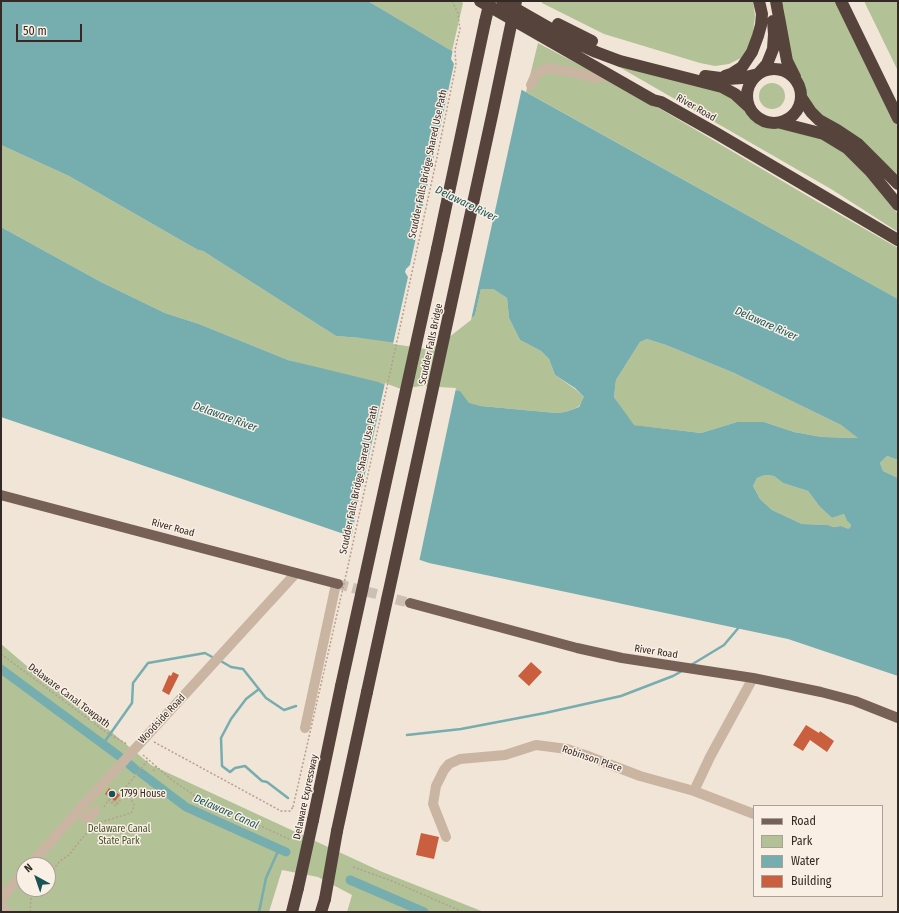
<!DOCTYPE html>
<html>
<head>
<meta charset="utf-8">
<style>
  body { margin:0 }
  #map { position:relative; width:899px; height:913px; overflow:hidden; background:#f1e5d7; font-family:"Fira Sans Condensed",sans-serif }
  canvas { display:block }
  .frame { position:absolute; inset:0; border:2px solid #342a25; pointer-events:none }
  .legend { position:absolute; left:753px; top:805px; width:130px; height:92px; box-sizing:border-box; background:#f9efe4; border:1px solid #aaa098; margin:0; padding:5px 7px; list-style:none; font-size:12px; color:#342a25 }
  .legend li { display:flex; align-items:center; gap:8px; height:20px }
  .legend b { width:20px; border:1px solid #aaa098 }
  .north { position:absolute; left:16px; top:857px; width:40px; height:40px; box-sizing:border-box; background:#f9efe4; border:1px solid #aaa098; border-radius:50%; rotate:320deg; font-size:11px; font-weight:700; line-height:16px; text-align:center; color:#342a25 }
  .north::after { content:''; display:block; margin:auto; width:14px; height:18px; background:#1a5357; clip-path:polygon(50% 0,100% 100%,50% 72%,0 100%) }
  .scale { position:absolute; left:16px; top:24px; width:66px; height:18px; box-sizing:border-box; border:2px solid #342a25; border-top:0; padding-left:5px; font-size:12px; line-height:14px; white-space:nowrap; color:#342a25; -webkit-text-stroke:3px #f9efe4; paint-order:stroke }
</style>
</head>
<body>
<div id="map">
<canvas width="899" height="913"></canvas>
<div class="frame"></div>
<ul class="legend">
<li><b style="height:5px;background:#776156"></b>Road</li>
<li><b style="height:11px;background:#b3c197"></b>Park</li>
<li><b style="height:11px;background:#76adaf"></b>Water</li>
<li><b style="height:11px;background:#c95f3e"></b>Building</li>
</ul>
<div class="north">N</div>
<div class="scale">50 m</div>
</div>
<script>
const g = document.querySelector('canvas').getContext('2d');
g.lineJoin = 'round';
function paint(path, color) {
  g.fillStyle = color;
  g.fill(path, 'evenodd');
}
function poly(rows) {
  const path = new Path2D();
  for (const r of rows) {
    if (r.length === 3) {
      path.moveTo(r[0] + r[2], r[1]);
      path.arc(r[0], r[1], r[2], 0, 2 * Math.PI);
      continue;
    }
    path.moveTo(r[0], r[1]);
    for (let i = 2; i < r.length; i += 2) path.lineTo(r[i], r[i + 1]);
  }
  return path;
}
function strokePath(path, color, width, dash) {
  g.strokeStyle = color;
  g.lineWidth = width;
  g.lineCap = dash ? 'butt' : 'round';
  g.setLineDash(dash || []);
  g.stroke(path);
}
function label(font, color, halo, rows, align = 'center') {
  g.font = font + ' "Fira Sans Condensed",sans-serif';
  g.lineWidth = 3;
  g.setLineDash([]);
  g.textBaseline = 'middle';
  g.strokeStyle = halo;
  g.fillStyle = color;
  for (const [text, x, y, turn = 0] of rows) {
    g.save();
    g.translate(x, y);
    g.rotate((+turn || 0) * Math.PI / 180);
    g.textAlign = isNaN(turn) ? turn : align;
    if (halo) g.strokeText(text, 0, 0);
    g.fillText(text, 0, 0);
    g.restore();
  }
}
paint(poly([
  [368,1,460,1,463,3,452,51],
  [542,1,753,1,755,16,752,41,741,58,729,64,715,66,700,63,604,34,542,3],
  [781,1,837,1,898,124,898,175,862,142,820,116,811,106,790,56,785,23,784,9],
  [864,1,898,1,898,71],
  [538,43,642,98,816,201,898,248,898,299,526,92],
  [614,64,720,91,730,96,743,108,753,121,762,126,783,128,825,139,850,156,898,214,898,232,831,189],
  [772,96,13],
  [1,145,69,176,198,250,203,251,336,336,361,338,475,315,481,289,493,289,507,298,509,318,520,340,541,351,549,359,555,375,575,389,585,398,578,407,565,412,556,413,481,406,401,391,288,360,199,324,165,313,101,282,1,227],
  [647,339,666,345,734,373,841,425,859,438,822,437,794,432,764,422,737,422,701,433,633,425,614,397,616,380,640,342],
  [887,456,898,460,898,478,883,471,880,463],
  [765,475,774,476,783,483,808,491,820,507,832,518,844,514,847,521,851,525,850,528,848,530,841,526,833,527,828,525,802,524,772,510,760,499,753,486,757,478],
  [1,644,28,667,91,715,151,765,380,871,484,912,347,912,352,895,318,877,282,870,269,912,1,912],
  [24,865,48,865,48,889,24,889]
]), '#b3c197');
paint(poly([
  [1,1,368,1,452,51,898,299,898,460,887,456,880,463,883,471,898,478,898,676,788,639,429,563,1,417,1,227,101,282,165,313,199,324,288,360,378,382,400,391,421,388,460,391,469,403,481,406,556,413,565,412,579,407,584,397,575,388,555,375,549,359,541,351,520,340,509,318,507,298,493,289,481,289,475,315,438,343,426,347,361,338,336,336,203,251,198,250,69,176,1,145],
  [647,339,666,345,734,373,841,425,858,438,822,437,794,432,764,422,737,422,701,433,634,425,614,397,616,380,640,342],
  [765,475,774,476,783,483,808,491,820,507,832,518,844,514,847,521,851,525,850,528,848,529,841,526,833,527,828,525,802,524,772,510,760,499,753,486,757,478]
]), '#76adaf');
paint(poly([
  [453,49,522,88,471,320,439,345,426,349,393,344,408,277,405,272,406,269,410,265,454,64,451,59],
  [385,383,401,389,421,386,456,388,419,562,351,539,359,498,357,493,362,487]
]), '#f1e5d7');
strokePath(poly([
  [219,660,231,667,243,669,266,698,284,710,296,706],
  [691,665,724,645,740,626],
  [259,689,246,699,231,719,221,738,222,766,230,772,235,768,245,766,262,781,267,782,288,798],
  [407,735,461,729,545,713,621,696,673,676,682,671],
  [103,744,132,703,133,683,148,663,205,653,214,658],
  [259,912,266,878,279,849]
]), '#76adaf', 2.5);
strokePath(poly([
  [1,669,119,756],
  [129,764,136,770],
  [141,773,186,807,286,852],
  [350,880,424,912]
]), '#76adaf', 9);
paint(poly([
  [531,662,542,672,529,686,518,676],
  [173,672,179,675,169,695,162,691,169,675,171,676],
  [806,725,819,733,820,731,834,741,827,752,810,740,803,751,793,745],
  [109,788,120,795,115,801,105,794],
  [421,833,439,837,434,859,416,855]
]), '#c95f3e');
strokePath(poly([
  [338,584,410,603]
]), '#cbc0b3', 10, [10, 5]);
strokePath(poly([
  [452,1,458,13,459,23,460,29,455,50],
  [1,654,107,733,127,744],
  [154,742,281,811,290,811,293,807],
  [143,755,172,780,195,796,289,839],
  [153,771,157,766],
  [110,798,110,799,116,803,118,800],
  [104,807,108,800,116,806,120,801,117,799],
  [353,867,392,881,463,912],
  [48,876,60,861,69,855,83,837,98,823,131,813,133,809,134,805,126,787,148,760],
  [30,912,31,898,37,889]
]), '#b59f8e', 1.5, [2, 2]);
strokePath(poly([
  [531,85,536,74,546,68,572,72,595,78,610,75],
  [305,728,336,584],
  [694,791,710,757,753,678],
  [78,811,88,819,95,811],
  [446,837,433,804,436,786,444,770,449,764,460,759,505,755,536,745,567,749,585,755,640,776,694,791,754,814],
  [30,865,78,811,296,573],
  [1,899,24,872],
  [1,907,7,912]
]), '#cab5a3', 10);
strokePath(poly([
  [1,495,338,584],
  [410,603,577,648,622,658,753,678,821,692,855,701,898,718]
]), '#776156', 10);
strokePath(poly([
  [480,1,653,100,661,102,716,133,898,240],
  [502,1,572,41,596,52,620,61,722,87,735,94,748,106],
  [776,1,787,61,795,77],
  [841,1,898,118],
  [558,24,592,41],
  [774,96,27],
  [759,73,767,64,773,49,774,34,773,21],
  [705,76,728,79,742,78,758,74],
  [725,76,731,74,742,67,752,52,758,36,761,25,762,14,759,1],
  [801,97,811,112,819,120,837,130,858,144,898,184],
  [781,123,824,134,847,148,870,171,898,205],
  [437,249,485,22],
  [313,820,341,686],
  [337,831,367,692],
  [292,912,298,888],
  [321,912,325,899]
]), '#56443c', 12);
strokePath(poly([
  [293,807,348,566,436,162,456,65,455,50]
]), '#b59f8e', 1.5, [2, 2]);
strokePath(poly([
  [485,22,490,1],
  [341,686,437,249],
  [367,692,493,111,516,1],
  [298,888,313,820],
  [325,899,337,831]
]), '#56443c', 12);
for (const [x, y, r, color] of [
  [112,794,4,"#1a5357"]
]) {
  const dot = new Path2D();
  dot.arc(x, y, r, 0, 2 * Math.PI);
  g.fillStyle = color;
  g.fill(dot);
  strokePath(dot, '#f9efe4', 1.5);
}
label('10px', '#342a25', '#f9efe4', [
  ["River Road",696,108,30],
  ["Scudder Falls Bridge Shared Use Path",428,164,-78],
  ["Scudder Falls Bridge",431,344,-78],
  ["Scudder Falls Bridge Shared Use Path",359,480,-78],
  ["River Road",173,528,15],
  ["River Road",656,652,9],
  ["Delaware Canal Towpath",69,696,37],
  ["Woodside Road",162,719,-47],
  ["Robinson Place",592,759,19],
  ["Delaware Expressway",306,797,-78]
]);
label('10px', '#342a25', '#f9efe4', [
  ["1799 House",120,794]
], 'left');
label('10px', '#445329', '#f9efe4', [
  ["Delaware Canal",119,829],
  ["State Park",119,841]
]);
label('italic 11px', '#1a5357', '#f9efe4', [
  ["Delaware River",466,204,26],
  ["Delaware River",766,324,24],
  ["Delaware River",225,417,20],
  ["Delaware Canal",226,812,24]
]);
</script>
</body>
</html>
